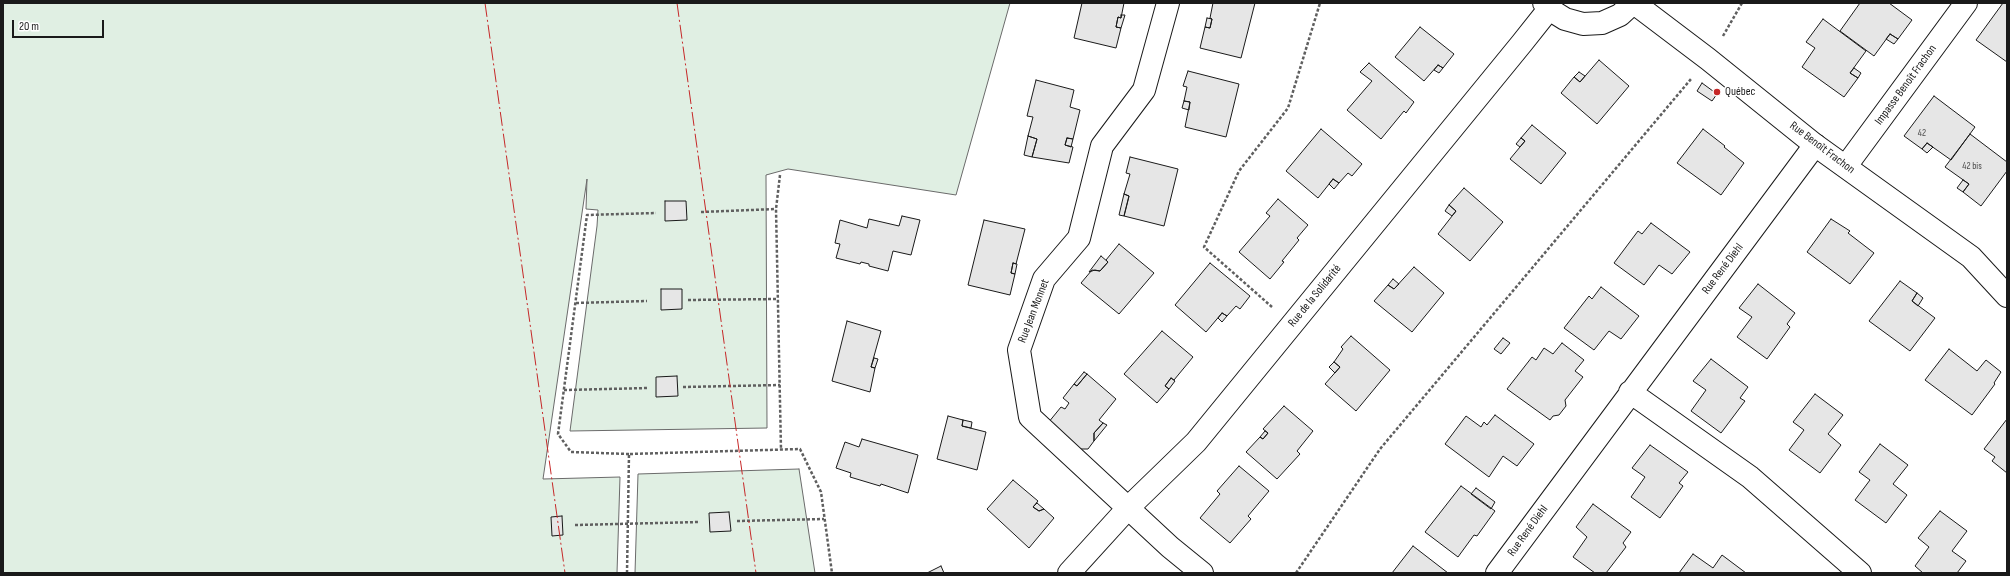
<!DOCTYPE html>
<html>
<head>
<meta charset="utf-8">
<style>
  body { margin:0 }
  #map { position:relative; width:2010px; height:576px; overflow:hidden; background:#fff; font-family:"Sofia Sans Condensed",sans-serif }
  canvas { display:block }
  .frame { position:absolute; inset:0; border:4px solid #1a1a1a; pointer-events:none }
  .scale { position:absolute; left:12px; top:20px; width:92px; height:18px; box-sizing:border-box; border:2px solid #1a1a1a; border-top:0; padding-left:5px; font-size:12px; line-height:14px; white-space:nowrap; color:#1a1a1a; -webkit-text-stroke:3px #fff; paint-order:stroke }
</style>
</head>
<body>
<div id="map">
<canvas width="2010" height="576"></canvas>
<div class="frame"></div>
<div class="scale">20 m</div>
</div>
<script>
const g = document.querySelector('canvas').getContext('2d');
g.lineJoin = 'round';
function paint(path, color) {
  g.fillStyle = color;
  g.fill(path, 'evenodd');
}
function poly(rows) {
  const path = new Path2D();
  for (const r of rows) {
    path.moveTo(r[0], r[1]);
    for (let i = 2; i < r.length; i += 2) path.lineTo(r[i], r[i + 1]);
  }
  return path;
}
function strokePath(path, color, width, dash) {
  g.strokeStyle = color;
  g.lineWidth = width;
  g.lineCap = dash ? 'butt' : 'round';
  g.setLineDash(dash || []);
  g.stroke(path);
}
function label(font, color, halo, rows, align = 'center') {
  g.font = font + ' "Sofia Sans Condensed",sans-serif';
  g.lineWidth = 3;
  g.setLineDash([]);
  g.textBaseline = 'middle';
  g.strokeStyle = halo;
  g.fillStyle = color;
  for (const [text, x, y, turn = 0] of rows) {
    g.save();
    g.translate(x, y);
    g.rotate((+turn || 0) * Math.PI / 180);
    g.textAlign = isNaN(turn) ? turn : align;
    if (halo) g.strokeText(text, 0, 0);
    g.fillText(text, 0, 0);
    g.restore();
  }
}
const green = poly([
  [3,3,1010,3,956,195,788,169,766,175,767,428,570,431,597,226,598,210,586,209,587,179,543,479,620,477,617,573,3,573,3,3],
  [799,469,815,573,635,573,638,474,799,469]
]);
paint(green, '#e0efe3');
strokePath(green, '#6a6a6a', 1);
const building = poly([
  [1082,3,1124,3,1121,18,1118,17,1116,27,1121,28,1116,48,1074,38,1082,3],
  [1213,3,1255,3,1241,58,1200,48,1205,27,1210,28,1212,19,1210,18,1213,3],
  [1860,3,1889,3,1912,20,1898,39,1890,34,1874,56,1840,31,1860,3],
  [2003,3,2007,3,2007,62,1976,40,2003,3],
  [1121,15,1125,15,1121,28,1116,27,1118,17,1121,18,1121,15],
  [1207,18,1212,19,1210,28,1205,27,1207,18],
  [1823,19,1866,51,1850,73,1858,78,1844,97,1802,67,1815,48,1806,42,1823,19],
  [1420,27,1454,54,1443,68,1438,65,1424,81,1395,57,1420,27],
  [1890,34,1898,39,1894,44,1886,39,1890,34],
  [1599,60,1629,86,1597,124,1561,93,1574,77,1580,82,1599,60],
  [1369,63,1414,102,1406,113,1404,111,1381,139,1347,110,1372,81,1360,72,1369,63],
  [1438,65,1443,68,1439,73,1434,70,1438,65],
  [1854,68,1861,73,1858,78,1850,73,1854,68],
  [1188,71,1239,84,1226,137,1185,127,1190,102,1184,101,1187,87,1183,86,1188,71],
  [1579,72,1585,76,1580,82,1574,77,1579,72],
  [1036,80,1074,90,1070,107,1080,110,1073,139,1067,138,1065,145,1073,147,1069,163,1032,157,1037,139,1028,136,1033,117,1027,116,1036,80],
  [1702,83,1717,94,1712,101,1697,91,1702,83],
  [1934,96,1975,127,1951,160,1927,143,1922,149,1904,136,1934,96],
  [1184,101,1190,102,1189,110,1182,108,1184,101],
  [1532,125,1566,153,1541,184,1510,159,1525,141,1521,138,1532,125],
  [1321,129,1362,164,1352,176,1348,173,1339,183,1333,179,1318,198,1286,171,1321,129],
  [1703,129,1725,146,1724,147,1744,163,1721,195,1677,163,1703,129],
  [1970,134,2007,162,2007,171,1981,206,1963,192,1969,184,1945,167,1970,134],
  [1028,136,1037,139,1032,157,1024,155,1028,136],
  [1067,138,1073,139,1071,147,1065,145,1067,138],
  [1521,138,1525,141,1520,147,1516,144,1521,138],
  [1927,143,1933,147,1927,153,1922,149,1927,143],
  [1130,157,1178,169,1164,226,1124,216,1129,196,1124,194,1130,174,1126,173,1130,157],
  [1333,179,1339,183,1334,189,1329,184,1333,179],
  [1963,180,1969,184,1963,192,1957,188,1963,180],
  [1464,188,1503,222,1470,261,1438,234,1456,211,1449,205,1464,188],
  [1124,194,1129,196,1124,216,1119,215,1124,194],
  [1278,199,1308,225,1297,238,1299,240,1282,261,1284,262,1270,279,1239,252,1270,216,1266,213,1278,199],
  [665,201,686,201,687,220,665,221,665,201],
  [1449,205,1456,211,1452,216,1445,211,1449,205],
  [902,216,920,220,911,255,893,251,888,271,869,266,869,264,861,262,860,264,836,258,840,244,835,243,840,220,867,228,869,219,899,226,902,216],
  [1831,219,1850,231,1848,233,1874,253,1850,284,1807,252,1831,219],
  [984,220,1025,229,1016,264,1013,263,1011,273,1015,274,1010,295,968,285,984,220],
  [1651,223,1690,252,1672,274,1659,265,1644,285,1614,263,1638,231,1642,234,1651,223],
  [1119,244,1154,273,1119,314,1081,283,1092,270,1100,271,1108,262,1106,260,1119,244],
  [1101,256,1108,262,1100,271,1095,270,1089,272,1101,256],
  [1013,263,1017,264,1015,274,1011,273,1013,263],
  [1210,263,1250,296,1240,309,1236,306,1227,316,1222,313,1206,332,1175,305,1210,263],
  [1414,267,1444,293,1412,332,1374,301,1388,285,1394,289,1414,267],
  [1393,279,1399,284,1394,289,1388,285,1393,279],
  [1900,281,1917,293,1912,301,1935,318,1910,351,1869,321,1900,281],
  [1758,284,1795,313,1787,324,1790,327,1767,359,1737,337,1752,317,1739,308,1758,284],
  [1601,287,1639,316,1621,339,1609,331,1594,350,1564,328,1589,296,1592,299,1601,287],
  [661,289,682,289,682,309,661,310,661,289],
  [1917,293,1923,298,1918,306,1912,301,1917,293],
  [1222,313,1227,316,1222,322,1218,318,1222,313],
  [847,321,881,331,871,367,875,368,870,392,832,381,847,321],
  [1162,331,1193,357,1174,380,1171,378,1165,386,1169,389,1157,403,1124,374,1162,331],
  [1351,336,1390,370,1356,411,1325,384,1340,367,1334,362,1343,349,1341,347,1351,336],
  [1503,338,1510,343,1501,354,1494,349,1503,338],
  [1562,343,1584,360,1575,371,1583,377,1565,400,1566,406,1559,415,1553,416,1550,420,1507,389,1532,357,1536,360,1544,348,1553,354,1562,343],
  [1949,349,1977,371,1986,360,2001,372,1994,383,1995,384,1972,415,1925,380,1949,349],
  [874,358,878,359,875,368,871,367,874,358],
  [1711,359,1748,387,1740,398,1745,401,1721,433,1691,411,1706,390,1693,381,1711,359],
  [1334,362,1340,367,1335,373,1329,367,1334,362],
  [1084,372,1087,374,1077,386,1074,384,1084,372],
  [1087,374,1116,399,1099,420,1103,423,1094,433,1094,441,1088,449,1080,449,1048,423,1061,407,1065,409,1069,403,1063,398,1074,384,1077,386,1087,374],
  [677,376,678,396,656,397,656,377,677,376],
  [1171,378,1175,381,1169,389,1165,386,1171,378],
  [1815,394,1843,415,1828,434,1841,445,1820,473,1789,450,1804,430,1793,422,1815,394],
  [1284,406,1313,431,1297,451,1300,454,1277,479,1246,452,1260,437,1263,439,1268,433,1263,429,1284,406],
  [1495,415,1534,444,1517,466,1503,456,1489,477,1445,444,1466,416,1481,427,1484,422,1487,425,1495,415],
  [948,416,963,420,962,426,986,432,977,470,937,459,948,416],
  [2007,419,2007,473,1992,461,1995,457,1984,449,2007,419],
  [963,420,972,422,971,428,962,426,963,420],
  [1103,423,1107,425,1094,441,1094,433,1103,423],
  [1265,431,1268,433,1263,439,1260,437,1265,431],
  [862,439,918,455,908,493,881,484,880,486,850,477,851,473,836,468,845,442,859,447,862,439],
  [1880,444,1908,465,1893,484,1907,495,1886,523,1855,500,1870,480,1859,472,1880,444],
  [1650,445,1688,472,1679,483,1683,486,1660,518,1631,497,1645,477,1632,468,1650,445],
  [1239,466,1269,491,1248,516,1251,519,1230,543,1200,518,1220,494,1217,491,1239,466],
  [1013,480,1038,501,1033,507,1039,511,1044,509,1054,518,1029,548,987,509,1013,480],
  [1461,486,1495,511,1477,536,1474,535,1458,557,1425,532,1461,486],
  [1476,488,1495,502,1491,509,1471,494,1476,488],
  [1037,503,1044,509,1039,511,1033,507,1037,503],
  [1593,504,1631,532,1623,543,1626,547,1606,573,1595,573,1573,557,1587,537,1576,527,1593,504],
  [1940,511,1967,531,1952,551,1966,561,1957,573,1923,573,1915,566,1929,547,1918,538,1940,511],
  [729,512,731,531,710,532,709,513,729,512],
  [562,516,563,535,552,536,551,517,562,516],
  [1413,546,1448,573,1392,573,1413,546],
  [1693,554,1713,568,1722,555,1746,573,1679,573,1693,554],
  [941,566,944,573,927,573,941,566]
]);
paint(building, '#e6e6e6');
strokePath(building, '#1a1a1a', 1);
const street = poly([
  [1168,3,1144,90,1102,146,1079,238,1044,279,1019,350,1030,417,1170,547,1202,573],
  [1846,166,1966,3],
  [1630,392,1750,477,1860,573],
  [1069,573,1129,507,1196,442,1522,43,1549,9],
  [1497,573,1815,145]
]);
const secondary = poly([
  [1544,3,1549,9,1565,19,1583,24,1602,23,1620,15,1633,3],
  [1634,3,1708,59,1815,145,1971,257,2007,296]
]);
strokePath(street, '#1a1a1a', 24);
strokePath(secondary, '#1a1a1a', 24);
strokePath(poly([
  [1723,36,1742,3],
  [780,175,776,209,781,450],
  [701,212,776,209],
  [688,300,778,299],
  [576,303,647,301],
  [1272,307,1204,247,1239,171,1288,108,1320,3],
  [683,387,780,385],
  [564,390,649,388],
  [629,454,571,452,558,434,587,215,656,213],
  [737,521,824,519],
  [575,525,700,522],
  [627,573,629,454,800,449,821,492,832,573],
  [1296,573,1380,449,1691,79]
]), '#5f5f5f', 2.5, [3, 2]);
strokePath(street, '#fff', 22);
strokePath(secondary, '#fff', 22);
strokePath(poly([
  [485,3,565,573],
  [677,3,756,573]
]), '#c62828', 1, [14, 3, 2, 3]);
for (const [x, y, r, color] of [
  [1717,92,4,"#c62828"]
]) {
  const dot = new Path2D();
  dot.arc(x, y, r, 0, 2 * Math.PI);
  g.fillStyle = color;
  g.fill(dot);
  strokePath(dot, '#fff', 1.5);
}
label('10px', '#4d4d4d', null, [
  ["42",1922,133],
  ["42 bis",1972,166]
]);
label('12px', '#1a1a1a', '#fff', [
  ["Impasse Benoît Frachon",1906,85,-54],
  ["Rue Benoît Frachon",1822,148,37],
  ["Rue René Diehl",1723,269,-53],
  ["Rue de la Solidarité",1315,296,-51],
  ["Rue Jean Monnet",1034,311,-69],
  ["Rue René Diehl",1528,531,-54]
]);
label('12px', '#1a1a1a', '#fff', [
  ["Québec",1725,92]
], 'left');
</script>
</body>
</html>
